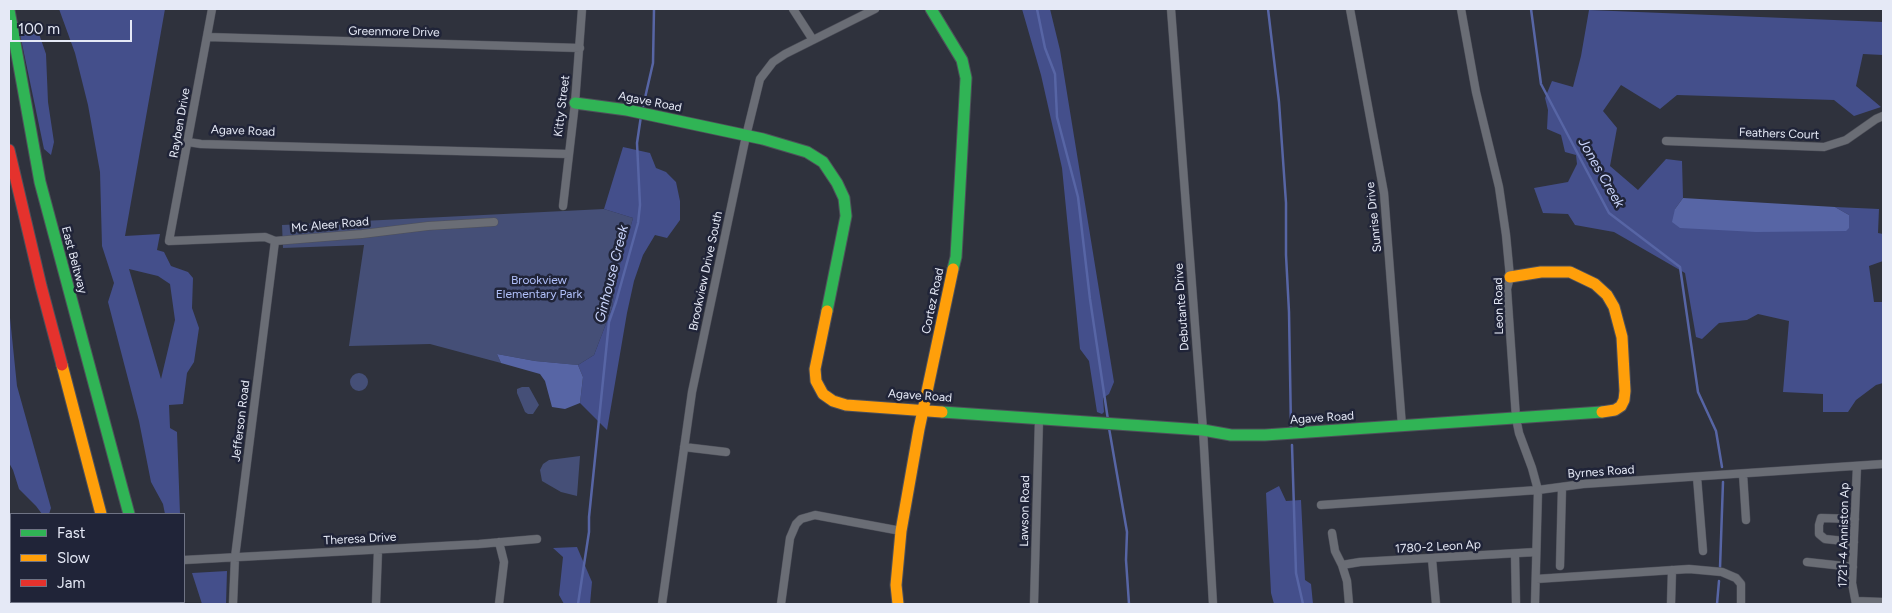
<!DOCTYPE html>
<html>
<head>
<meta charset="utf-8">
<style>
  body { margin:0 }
  #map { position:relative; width:1892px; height:613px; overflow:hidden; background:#2f323d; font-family:Figtree,sans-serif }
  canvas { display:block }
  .frame { position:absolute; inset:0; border:10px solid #e5e9f6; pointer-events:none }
  .legend { position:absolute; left:10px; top:513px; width:175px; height:90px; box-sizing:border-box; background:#202438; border:1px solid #6f7384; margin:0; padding:6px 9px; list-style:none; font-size:15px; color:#e5e9f6 }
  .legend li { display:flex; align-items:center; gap:10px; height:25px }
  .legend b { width:25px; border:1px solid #6f7384 }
  .scale { position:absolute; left:10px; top:20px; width:122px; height:22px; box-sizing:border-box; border:2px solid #e5e9f6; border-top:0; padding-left:6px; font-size:15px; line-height:18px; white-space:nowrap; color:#e5e9f6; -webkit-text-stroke:4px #202438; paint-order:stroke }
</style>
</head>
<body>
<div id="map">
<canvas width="1892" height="613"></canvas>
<div class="frame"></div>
<ul class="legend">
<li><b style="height:6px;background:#30b455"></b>Fast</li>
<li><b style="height:6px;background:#ff9f0a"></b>Slow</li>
<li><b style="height:6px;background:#e5322d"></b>Jam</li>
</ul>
<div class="scale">100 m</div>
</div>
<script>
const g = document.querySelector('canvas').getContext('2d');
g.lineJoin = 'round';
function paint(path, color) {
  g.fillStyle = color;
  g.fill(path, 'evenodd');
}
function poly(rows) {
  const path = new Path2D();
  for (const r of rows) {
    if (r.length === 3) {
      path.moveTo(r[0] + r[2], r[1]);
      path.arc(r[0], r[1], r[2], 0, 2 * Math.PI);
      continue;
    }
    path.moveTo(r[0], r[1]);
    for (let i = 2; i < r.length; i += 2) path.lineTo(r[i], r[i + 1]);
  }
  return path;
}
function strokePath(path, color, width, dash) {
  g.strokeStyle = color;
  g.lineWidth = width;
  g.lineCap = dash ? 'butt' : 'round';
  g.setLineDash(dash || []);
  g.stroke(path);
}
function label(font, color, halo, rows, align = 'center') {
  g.font = font + ' Figtree,sans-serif';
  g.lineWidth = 5;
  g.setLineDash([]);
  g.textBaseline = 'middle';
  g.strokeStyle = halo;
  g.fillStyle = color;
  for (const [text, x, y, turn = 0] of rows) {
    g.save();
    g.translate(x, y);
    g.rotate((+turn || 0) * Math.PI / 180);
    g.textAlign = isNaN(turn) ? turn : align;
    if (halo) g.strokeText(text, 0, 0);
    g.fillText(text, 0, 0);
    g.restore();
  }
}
paint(poly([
  [604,209,633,218,617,275,612,308,594,355,578,365,535,361,497,354,501,363,430,344,349,346,364,245,283,248,282,225],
  [359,382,9],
  [522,387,529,387,539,405,533,414,528,414,525,412,517,393,517,389],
  [580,456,577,496,561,492,542,481,540,470,543,464,549,460]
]), '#454f77');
paint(poly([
  [59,9,165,9,125,236,160,234,157,250,164,252,171,266,188,272,193,278,192,308,199,328,194,362,187,373,183,404,169,405,170,428,177,432,180,514,165,514,163,504,151,482,139,421,108,302,114,283,102,246,100,172,88,105,75,53],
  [129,269,158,276,170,284,175,320,161,379],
  [1022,9,1050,9,1060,50,1114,382,1109,394,1103,398,1104,412,1102,414,1097,412,1089,361,1080,349,1062,168,1041,75],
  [1589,10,1883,22,1883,55,1863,54,1856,86,1881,107,1854,116,1834,100,1677,95,1660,109,1621,85,1603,111,1617,128,1610,166,1638,190,1666,159,1682,161,1683,198,1675,209,1849,215,1835,207,1879,209,1878,233,1883,234,1883,261,1869,266,1874,302,1883,302,1883,383,1876,385,1856,400,1848,412,1823,412,1823,394,1783,392,1789,321,1758,314,1747,320,1719,323,1702,339,1696,337,1685,273,1614,232,1575,225,1568,214,1543,213,1534,188,1568,182,1577,164,1576,155,1565,152,1561,135,1547,129,1548,110,1545,98,1552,81,1573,87,1581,56],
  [38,31,46,54,48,102,54,142,51,155,44,149,20,34],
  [623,147,650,153,656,168,666,172,676,182,680,201,680,220,667,238,655,235,643,255,634,281,627,313,607,430,580,403,583,377,578,365,594,355,612,308,617,275,633,218,604,209],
  [9,308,17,386,51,508,49,514,42,514,36,506,19,489,13,470,9,463],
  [1279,486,1286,501,1301,500,1305,580,1311,584,1313,604,1274,604,1271,593,1266,493],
  [577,547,592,582,590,604,564,604,559,595,563,557,553,548],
  [227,571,226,604,202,604,192,573]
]), '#444f8b');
paint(poly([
  [1683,198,1835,207,1849,215,1849,228,1846,231,1756,232,1680,228,1672,222,1675,209],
  [497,354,535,361,578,365,583,377,580,403,565,409,552,407,545,381,540,374,501,363]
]), '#5765a5');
strokePath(poly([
  [1037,9,1045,48,1055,74,1057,117,1078,197,1090,299,1108,420],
  [1268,9,1279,102,1286,203,1286,255,1289,312,1291,429],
  [1531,9,1541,84,1609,213,1680,267,1698,392,1716,431,1722,467],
  [642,111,653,63,654,9],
  [1109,428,1127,532,1126,560,1129,604],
  [1292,445,1296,573,1303,604],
  [1720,568,1723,482],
  [578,604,589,532,589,517,609,322,616,302,638,223,640,205,637,143,641,116],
  [1717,604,1719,581]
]), '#5765a5', 2.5);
const street = poly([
  [212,9,169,241,265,237,275,241,362,234,428,226,494,222],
  [793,9,813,40],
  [1171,9,1203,430,1213,604],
  [1350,9,1384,193,1402,426],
  [1461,9,1476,92,1499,187,1506,235,1510,277,1507,289,1516,418,1519,433,1532,468,1538,490,1535,604],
  [207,37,580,48],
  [1666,141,1824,147,1846,140,1876,119,1883,116],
  [188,142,201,144,271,146,568,154],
  [563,206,575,103,582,9],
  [684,447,726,452],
  [1743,474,1746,520],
  [1697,477,1703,551],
  [1321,505,1538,490,1583,484,1883,464],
  [1332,533,1335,551,1342,565,1347,581,1349,604],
  [499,542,504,562,499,604],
  [1854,542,1825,539,1819,534,1819,525,1821,518,1855,519],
  [1515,554,1516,604],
  [1432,559,1436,604],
  [184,560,479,544,537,539],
  [1807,562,1853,567],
  [1342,565,1360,562,1536,552],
  [1560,566,1562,487],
  [9,569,11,569],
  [1536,579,1689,569,1722,572,1736,578,1741,584,1741,604],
  [1856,601,1883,602],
  [233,604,235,557,275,241],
  [376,604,378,550],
  [662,604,692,392,746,136,760,79,773,62,785,54,875,9],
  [781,604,790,538,796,524,801,519,815,515,901,531],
  [1034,604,1039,419],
  [1671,604,1672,570],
  [1856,604,1852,583,1857,466]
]);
const fast = poly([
  [931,9,962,60,966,78,956,257,953,269],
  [9,10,40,182,129,514],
  [575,103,627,110,763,139,807,152,823,162,837,183,844,198,846,216,827,311],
  [942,412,1203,430,1231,435,1265,435,1602,412],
  [121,602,122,604],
  [156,602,157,604]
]);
const slow = poly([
  [1510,277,1541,272,1570,272,1595,284,1607,295,1614,307,1622,337,1625,391,1624,400,1621,406,1615,410,1602,412],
  [827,311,815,369,816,381,823,394,833,401,846,405,942,412],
  [62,365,101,514],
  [898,604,896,585,901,531,919,429,953,269]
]);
const jam = poly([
  [9,150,41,286,62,365]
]);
strokePath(street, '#4e505a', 9);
strokePath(fast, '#4e505a', 13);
strokePath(slow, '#4e505a', 13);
strokePath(jam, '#4e505a', 13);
strokePath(street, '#6a6d75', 8);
strokePath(fast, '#30b455', 11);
strokePath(slow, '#ff9f0a', 11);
strokePath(jam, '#e5322d', 11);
label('12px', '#e5e9f6', '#202438', [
  ["Greenmore Drive",394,32,1],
  ["Agave Road",650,102,11],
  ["Kitty Street",562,106,-83],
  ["Rayben Drive",180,123,-80],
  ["Agave Road",243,131,2],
  ["Feathers Court",1779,134,2],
  ["Sunrise Drive",1374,217,-96],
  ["Mc Aleer Road",330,225,-5],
  ["East Beltway",74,260,75],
  ["Brookview Drive South",706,271,-78],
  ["Cortez Road",933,301,-78],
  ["Leon Road",1499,306,-91],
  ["Debutante Drive",1182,307,-94],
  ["Agave Road",920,396,4],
  ["Agave Road",1322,418,-4],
  ["Jefferson Road",241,421,-83],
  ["Byrnes Road",1601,472,-4],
  ["Lawson Road",1025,511,-89],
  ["1721-4 Anniston Ap",1844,535,-89],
  ["Theresa Drive",360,539,-3],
  ["1780-2 Leon Ap",1438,547,-3]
]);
label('12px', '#b1c0fa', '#202438', [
  ["Brookview",539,280],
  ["Elementary Park",539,294]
]);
label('italic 14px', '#cbd6fd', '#202438', [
  ["Jones Creek",1601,173,60],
  ["Ginhouse Creek",612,274,-76]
]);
</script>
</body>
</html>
